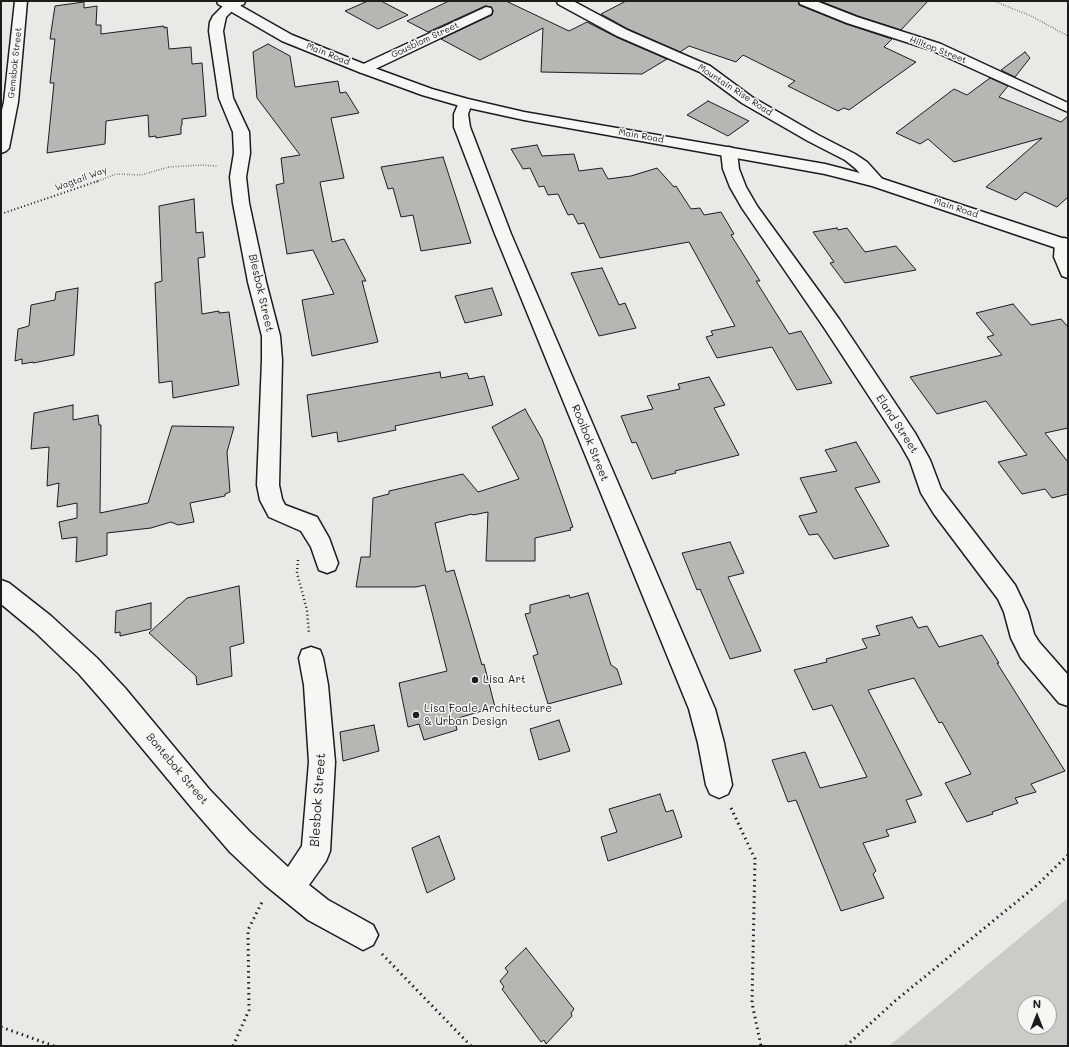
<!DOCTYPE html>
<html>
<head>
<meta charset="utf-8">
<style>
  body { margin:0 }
  #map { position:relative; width:1069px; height:1047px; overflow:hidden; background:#e9e9e5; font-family:Mali,sans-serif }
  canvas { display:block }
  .frame { position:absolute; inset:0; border:2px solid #1c1c1c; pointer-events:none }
  .north { position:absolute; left:1017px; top:995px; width:40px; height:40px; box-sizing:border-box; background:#f6f6f2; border:1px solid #9f9f9c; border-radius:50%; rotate:0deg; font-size:11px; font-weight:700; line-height:16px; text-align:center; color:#1c1c1c }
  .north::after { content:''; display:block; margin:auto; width:14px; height:18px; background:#1c1c1c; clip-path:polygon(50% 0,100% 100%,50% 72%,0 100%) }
</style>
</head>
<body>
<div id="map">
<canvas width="1069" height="1047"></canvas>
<div class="frame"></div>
<div class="north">N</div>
</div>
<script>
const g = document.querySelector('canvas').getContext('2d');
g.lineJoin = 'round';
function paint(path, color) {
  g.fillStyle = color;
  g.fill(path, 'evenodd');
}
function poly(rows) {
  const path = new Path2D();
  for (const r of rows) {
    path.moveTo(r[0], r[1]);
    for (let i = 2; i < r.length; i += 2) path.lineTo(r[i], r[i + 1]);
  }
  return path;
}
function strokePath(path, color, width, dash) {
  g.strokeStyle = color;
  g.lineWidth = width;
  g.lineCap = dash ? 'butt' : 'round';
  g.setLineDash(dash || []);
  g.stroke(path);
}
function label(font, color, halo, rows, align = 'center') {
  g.font = font + ' Mali,sans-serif';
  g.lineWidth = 3;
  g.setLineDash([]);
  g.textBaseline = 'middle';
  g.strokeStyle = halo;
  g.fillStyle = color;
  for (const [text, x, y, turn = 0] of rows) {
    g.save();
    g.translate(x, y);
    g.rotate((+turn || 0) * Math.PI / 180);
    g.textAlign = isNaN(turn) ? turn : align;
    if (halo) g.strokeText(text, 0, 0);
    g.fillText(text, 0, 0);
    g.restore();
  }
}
paint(poly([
  [1068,898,1068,1046,889,1046],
  [1025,1003,1049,1003,1049,1027,1025,1027]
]), '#cbcbc7');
const building = poly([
  [368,1,381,1,408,15,378,29,345,11,368,1],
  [449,1,506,1,569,31,587,22,616,37,667,59,642,74,541,72,543,28,480,60,441,39,492,15,493,11,491,7,485,6,428,32,407,21,449,1],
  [626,1,798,1,799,5,846,24,892,39,884,47,916,62,849,110,844,108,838,111,788,86,795,81,743,55,736,62,689,46,680,52,628,29,601,14,626,1],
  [820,1,928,1,901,30,858,16,820,1],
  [84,2,84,8,97,6,96,25,101,25,101,34,164,26,164,28,167,27,169,49,191,47,192,64,202,63,206,116,182,119,182,125,181,126,181,134,156,138,156,136,149,137,148,115,106,121,105,144,47,153,54,83,50,83,55,39,50,39,55,6,84,2],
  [268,44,290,56,295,87,338,81,340,93,346,92,359,113,331,118,344,178,320,182,332,242,344,239,366,281,362,281,378,342,312,356,302,300,334,294,313,250,287,254,276,185,284,183,281,158,300,155,257,98,253,52,268,44],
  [1025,52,1030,58,1015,77,1001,70,1025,52],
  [990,78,1008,86,999,97,1061,122,1068,116,1068,197,1057,207,1025,192,1016,200,986,187,1042,138,954,162,928,139,920,144,896,133,954,89,967,95,990,78],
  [708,101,749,121,728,136,687,115,708,101],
  [537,145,542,156,574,154,579,171,602,168,608,179,631,176,657,168,674,187,676,186,691,209,700,208,704,215,721,212,734,234,731,235,760,281,756,281,789,334,801,331,832,383,797,390,772,347,717,358,706,337,713,335,711,331,735,326,689,242,600,258,584,223,578,224,573,214,568,215,558,194,548,195,544,186,539,187,530,168,523,169,511,149,537,145],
  [443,157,471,243,421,251,413,215,401,217,393,188,388,189,381,167,443,157],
  [194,199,196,233,203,232,205,257,198,258,202,314,219,311,219,313,229,312,239,385,173,398,172,381,159,383,155,283,162,281,159,206,194,199],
  [837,228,838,230,847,228,865,252,896,246,916,270,845,283,830,263,834,262,813,232,837,228],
  [602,268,619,305,625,303,636,328,599,336,571,273,602,268],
  [78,288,74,355,33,363,33,362,22,364,22,359,15,361,18,329,29,326,31,305,55,300,56,292,78,288],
  [492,288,502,315,465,323,455,296,492,288],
  [1013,304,1031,325,1061,319,1068,327,1068,428,1045,433,1068,462,1068,494,1052,498,1045,489,1022,494,998,462,1027,455,986,401,937,414,910,377,1002,355,987,337,994,335,976,313,1013,304],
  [440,372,441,378,467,373,469,379,484,376,493,405,395,426,396,430,338,442,337,432,312,437,307,395,440,372],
  [709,377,725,405,714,408,739,455,675,471,676,473,652,479,636,442,632,443,621,416,653,409,647,396,680,389,678,384,709,377],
  [73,405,73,420,98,415,99,425,101,425,100,513,148,503,172,426,234,427,227,452,230,492,225,494,225,496,190,503,194,522,178,525,171,522,151,528,107,533,107,555,76,562,77,537,62,539,59,522,77,518,77,503,57,507,59,483,47,486,49,447,31,449,34,413,73,405],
  [525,409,542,439,573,527,570,528,571,530,535,538,535,561,486,561,488,512,473,515,472,514,435,523,446,572,454,570,482,665,484,664,495,707,455,719,457,730,424,740,419,724,408,727,399,683,447,671,425,585,416,587,356,587,361,557,370,557,373,498,389,494,389,491,463,474,478,492,519,479,492,427,525,409],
  [856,442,880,482,855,488,889,546,834,559,818,534,809,535,799,516,817,512,800,478,837,471,825,450,856,442],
  [730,542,744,573,728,577,761,651,730,659,700,589,697,590,682,553,730,542],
  [239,586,244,643,230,647,232,676,197,685,196,676,149,633,187,598,239,586],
  [588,593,611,665,617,669,622,684,548,704,533,656,538,654,525,614,530,613,530,605,569,595,570,598,588,593],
  [151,603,151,629,120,636,120,632,115,633,116,611,151,603],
  [912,617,918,628,927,626,939,647,982,635,999,663,997,663,1065,771,1031,784,1036,792,1015,798,1018,803,992,812,993,814,967,822,945,783,971,774,942,722,939,723,914,678,868,690,922,795,906,800,916,822,886,830,889,836,863,843,876,871,873,874,884,898,841,911,796,800,788,802,772,760,805,752,820,788,867,777,832,705,813,710,794,670,827,662,826,659,867,648,862,639,880,635,876,626,912,617],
  [559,720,570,751,539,760,530,729,559,720],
  [374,725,379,751,343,761,340,732,374,725],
  [660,794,666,812,673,810,682,837,608,861,601,837,617,832,609,809,660,794],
  [439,836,455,879,427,893,412,848,439,836],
  [526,948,574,1009,571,1013,572,1016,546,1044,544,1040,541,1042,502,989,504,987,500,981,508,972,505,968,526,948]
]);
paint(building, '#b6b6b3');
strokePath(building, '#1c1c1c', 1);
const street = poly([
  [15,1,27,1,18,102,9,148,6,151,1,153,1,114,4,102,15,1],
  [228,1,245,1,244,4,235,8,226,17,223,31,233,98,249,132,250,153,246,177,249,203,266,282,280,336,282,360,279,485,282,499,285,505,317,517,329,538,338,563,335,570,327,573,319,570,311,547,301,531,269,517,260,500,257,485,262,360,262,336,248,282,233,203,230,177,234,153,233,132,219,98,209,31,210,22,213,16,228,1],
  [557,1,573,1,627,30,710,66,752,97,818,135,855,154,867,162,885,182,883,185,877,187,871,185,855,168,845,160,808,141,742,103,700,72,617,36,558,4,557,1],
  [799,1,816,1,857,17,941,44,1068,103,1068,112,931,50,847,23,800,4,799,1],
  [486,7,491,8,492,11,491,14,369,72,364,73,359,72,357,69,359,66,486,7],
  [465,99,470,100,472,103,468,114,470,127,511,234,715,709,724,743,732,785,728,794,719,798,710,794,706,785,698,743,689,709,495,234,454,127,454,114,460,100,465,99],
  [729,147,734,149,737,152,739,169,746,187,757,206,839,319,915,433,930,460,941,489,1015,585,1028,612,1034,634,1039,642,1068,675,1068,706,1059,703,1021,658,1011,638,1004,612,998,599,934,514,921,493,910,461,901,445,825,329,742,208,730,187,723,169,721,152,724,149,729,147],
  [1064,238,1068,239,1068,278,1062,276,1054,257,1055,244,1058,240,1064,238],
  [1,580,9,583,51,616,97,658,125,688,209,789,250,832,288,867,302,846,309,762,304,685,299,658,302,650,311,647,320,650,323,658,328,685,335,762,330,851,326,861,309,885,328,900,373,925,378,935,373,945,363,950,308,920,265,885,230,852,191,807,107,706,79,674,35,632,1,604,1,580]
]);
const secondary = poly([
  [217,1,232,1,292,35,369,66,432,89,468,99,524,112,825,164,883,179,1068,240,1068,252,872,186,825,174,524,120,460,106,422,95,359,72,282,41,218,4,217,1]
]);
strokePath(street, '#1c1c1c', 3);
strokePath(secondary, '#1c1c1c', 3);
strokePath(poly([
  [994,1,1031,16,1068,36],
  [96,182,116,174,141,175,169,167,201,165,217,166]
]), '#1c1c1c', 1.5, [0.5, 2]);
strokePath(poly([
  [1,214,98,181]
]), '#1c1c1c', 2, [1, 2.5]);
strokePath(poly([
  [298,560,297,573,307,610,309,634]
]), '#1c1c1c', 2.5, [1, 3]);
strokePath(poly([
  [731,808,755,859,752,1003,761,1046],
  [382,954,471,1046],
  [1,1027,54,1046],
  [233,1046,249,1010,248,930,262,902],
  [846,1046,895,1001,1036,886,1068,855]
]), '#1c1c1c', 3, [1.5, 4]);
paint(street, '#f6f6f2');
paint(secondary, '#f6f6f2');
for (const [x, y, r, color] of [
  [475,680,4,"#1c1c1c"],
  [416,715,4,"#1c1c1c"]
]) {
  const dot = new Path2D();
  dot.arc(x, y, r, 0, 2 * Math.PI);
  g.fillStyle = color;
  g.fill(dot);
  strokePath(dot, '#f6f6f2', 1.5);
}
label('9px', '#1c1c1c', '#f6f6f2', [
  ["Gousblom Street",425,40,-25],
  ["Hilltop Street",938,50,21],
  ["Main Road",328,54,22],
  ["Gemsbok Street",15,63,-84],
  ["Mountain Rise Road",735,90,33],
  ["Main Road",641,136,10],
  ["Wagtail Way",81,179,-20],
  ["Main Road",956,208,18]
]);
label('11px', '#1c1c1c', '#f6f6f2', [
  ["Blesbok Street",261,293,77],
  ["Eland Street",897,424,57],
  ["Rooibok Street",590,443,68],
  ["Bontebok Street",177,769,50]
]);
label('11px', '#1c1c1c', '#f6f6f2', [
  ["Lisa Art",483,680],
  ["Lisa Foale Architecture",424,709],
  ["& Urban Design",424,722]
], 'left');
label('13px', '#1c1c1c', '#f6f6f2', [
  ["Blesbok Street",318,800,-86]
]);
</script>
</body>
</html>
